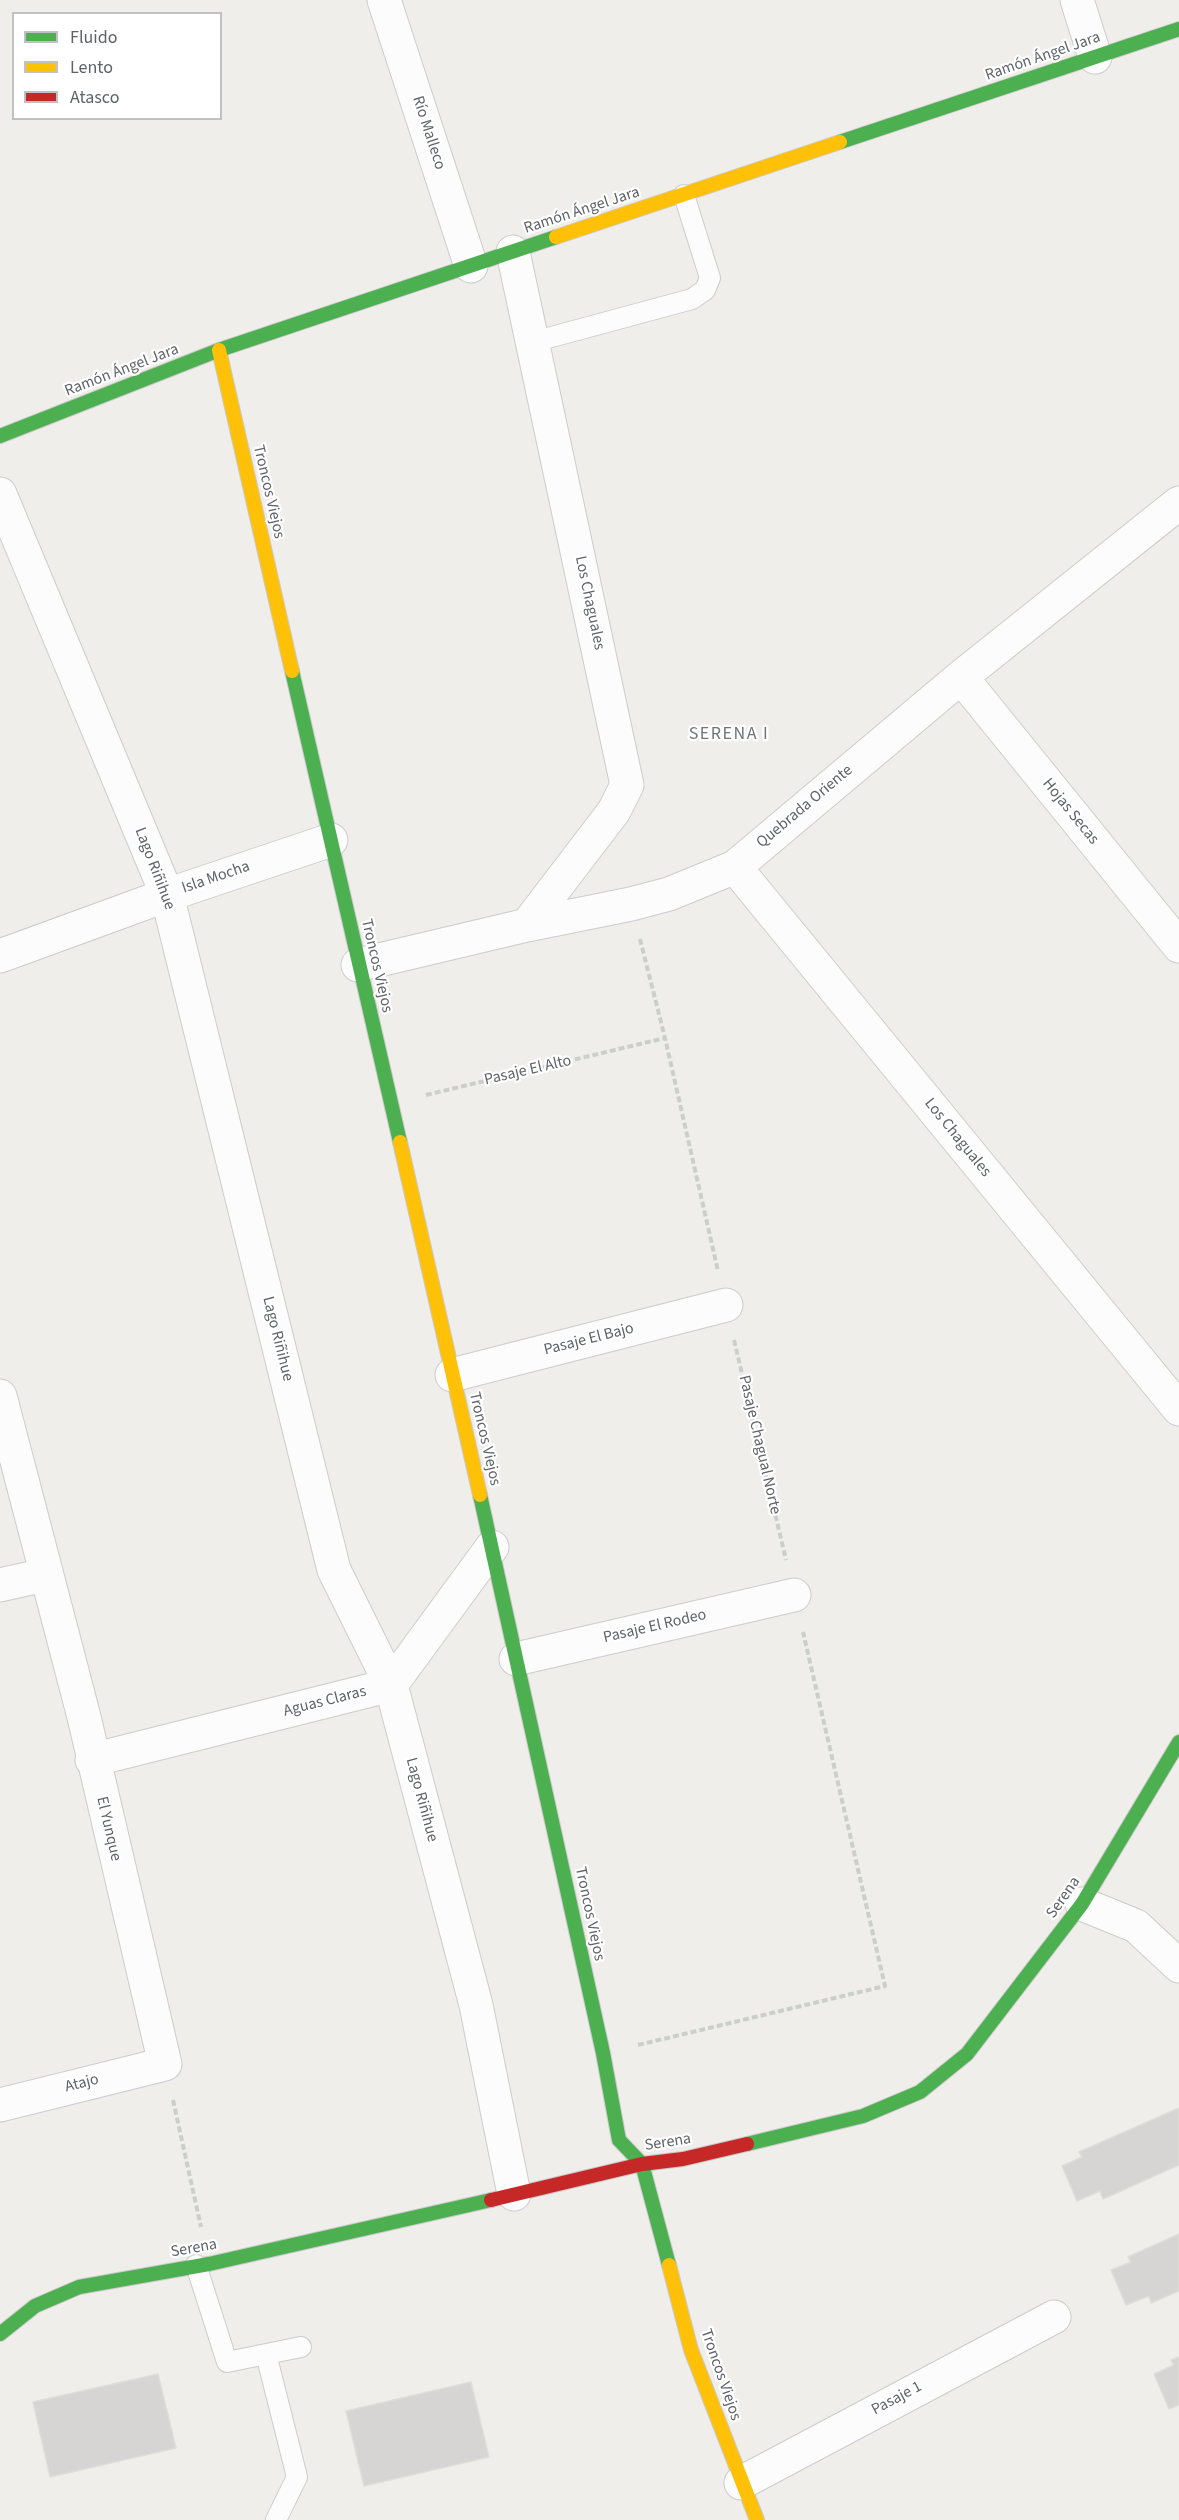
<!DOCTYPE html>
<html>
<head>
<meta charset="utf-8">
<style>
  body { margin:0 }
  #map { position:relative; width:1179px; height:2520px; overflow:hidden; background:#efeeea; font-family:"Source Sans 3",sans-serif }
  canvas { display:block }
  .legend { position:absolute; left:12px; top:12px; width:210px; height:108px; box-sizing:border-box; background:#fff; border:2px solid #bfc1c3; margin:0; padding:8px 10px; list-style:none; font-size:18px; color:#5f6368 }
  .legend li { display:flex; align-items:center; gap:12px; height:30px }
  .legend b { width:30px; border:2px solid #bfc1c3 }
</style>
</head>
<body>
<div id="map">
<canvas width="1179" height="2520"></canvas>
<ul class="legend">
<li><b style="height:8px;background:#4caf50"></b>Fluido</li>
<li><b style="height:8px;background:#ffc107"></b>Lento</li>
<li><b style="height:8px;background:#c62828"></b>Atasco</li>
</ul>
</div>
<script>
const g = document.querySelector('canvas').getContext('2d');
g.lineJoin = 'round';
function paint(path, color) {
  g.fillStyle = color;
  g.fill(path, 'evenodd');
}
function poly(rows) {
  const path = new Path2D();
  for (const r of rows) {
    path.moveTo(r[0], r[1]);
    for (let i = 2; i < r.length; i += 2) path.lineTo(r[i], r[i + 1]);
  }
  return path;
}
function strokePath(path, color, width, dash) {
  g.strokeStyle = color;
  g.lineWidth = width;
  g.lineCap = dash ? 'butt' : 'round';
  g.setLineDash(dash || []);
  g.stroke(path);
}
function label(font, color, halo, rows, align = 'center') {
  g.font = font + ' "Source Sans 3",sans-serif';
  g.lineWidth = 4.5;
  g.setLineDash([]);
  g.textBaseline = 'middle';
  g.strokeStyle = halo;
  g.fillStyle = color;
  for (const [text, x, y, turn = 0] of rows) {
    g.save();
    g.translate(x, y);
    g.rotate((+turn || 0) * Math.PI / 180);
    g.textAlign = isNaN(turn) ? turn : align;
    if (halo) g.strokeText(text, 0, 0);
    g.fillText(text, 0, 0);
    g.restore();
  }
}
const building = poly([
  [1179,2108,1179,2165,1103,2199,1100,2191,1077,2201,1062,2166,1082,2157,1079,2152,1179,2108],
  [1179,2234,1179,2291,1151,2303,1149,2296,1126,2305,1111,2270,1131,2262,1128,2257,1179,2234],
  [1179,2357,1179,2405,1169,2409,1154,2374,1174,2365,1171,2360,1179,2357],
  [158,2374,176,2448,50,2477,33,2402,158,2374],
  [471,2382,489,2457,364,2486,346,2411,471,2382]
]);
paint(building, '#d6d5d3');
strokePath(building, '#deddd9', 1.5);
const lane = poly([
  [533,342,692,299,705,290,710,278,684,195],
  [196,2265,227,2362,301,2347],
  [266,2354,297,2477,276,2520]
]);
const street = poly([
  [384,0,471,266],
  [1077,0,1095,57],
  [513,252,627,785,614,811,527,925],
  [0,494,167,895,334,1570,391,1685,476,2005,514,2194],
  [961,677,1179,946],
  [735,867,1179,1409],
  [0,956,167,895,331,840],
  [358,965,527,925,631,904,669,894,735,867,961,677,1179,503],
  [452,1375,726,1305],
  [0,1396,84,1717,165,2064,0,2105],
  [0,1585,45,1575],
  [516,1659,794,1595],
  [92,1760,391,1685,492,1547],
  [1082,1904,1136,1926,1179,1966],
  [741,2483,1054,2317]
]);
const fast = poly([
  [840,142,1179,29],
  [0,436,219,350,556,237],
  [292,671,400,1142],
  [480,1495,603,2053,619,2140,642,2164,669,2265],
  [747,2144,863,2116,920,2092,967,2054,1082,1904,1179,1742],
  [0,2334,35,2306,79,2287,209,2264,491,2200]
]);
const slow = poly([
  [556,237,840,142],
  [219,350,292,671],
  [400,1142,480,1495],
  [669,2265,691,2350,757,2520]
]);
const jam = poly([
  [491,2200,642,2164,683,2159,747,2144]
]);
strokePath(lane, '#cbcccc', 22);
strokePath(street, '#cbcccc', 35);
strokePath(fast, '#cacacb', 16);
strokePath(slow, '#cacacb', 16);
strokePath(jam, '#cacacb', 16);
strokePath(poly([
  [640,939,665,1038,718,1271],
  [426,1095,665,1038],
  [734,1340,786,1560],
  [638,2045,885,1986,803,1632],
  [173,2100,201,2227]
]), '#cacfcc', 4, [6, 3]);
strokePath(lane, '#fdfcfc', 20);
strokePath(street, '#fdfcfc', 33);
strokePath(fast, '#4caf50', 14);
strokePath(slow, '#ffc107', 14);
strokePath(jam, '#c62828', 14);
label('16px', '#5f6368', '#fff', [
  ["Ramón Ángel Jara",1043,57,-19],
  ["Río Malleco",428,133,72],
  ["Ramón Ángel Jara",582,211,-18],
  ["Ramón Ángel Jara",122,371,-21],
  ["Troncos Viejos",268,492,77],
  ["Los Chaguales",589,603,78],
  ["Quebrada Oriente",805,807,-40],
  ["Hojas Secas",1070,812,51],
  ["Lago Riñihue",154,869,69],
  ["Isla Mocha",216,878,-19],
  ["Troncos Viejos",376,966,77],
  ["Pasaje El Alto",528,1071,-13],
  ["Los Chaguales",957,1138,51],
  ["Lago Riñihue",277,1339,76],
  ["Pasaje El Bajo",589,1340,-14],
  ["Troncos Viejos",484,1439,77],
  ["Pasaje Chagual Norte",759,1445,77],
  ["Pasaje El Rodeo",655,1627,-13],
  ["Aguas Claras",325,1702,-14],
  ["Lago Riñihue",421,1800,75],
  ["El Yunque",108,1829,77],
  ["Serena",1064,1898,-55],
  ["Troncos Viejos",589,1914,78],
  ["Atajo",82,2084,-14],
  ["Serena",668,2143,-9],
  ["Serena",194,2249,-10],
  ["Troncos Viejos",720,2375,71],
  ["Pasaje 1",897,2399,-28]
]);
g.letterSpacing = '1.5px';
label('18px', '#70757a', '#fff', [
  ["SERENA I",729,735]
]);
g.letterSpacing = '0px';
</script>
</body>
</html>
